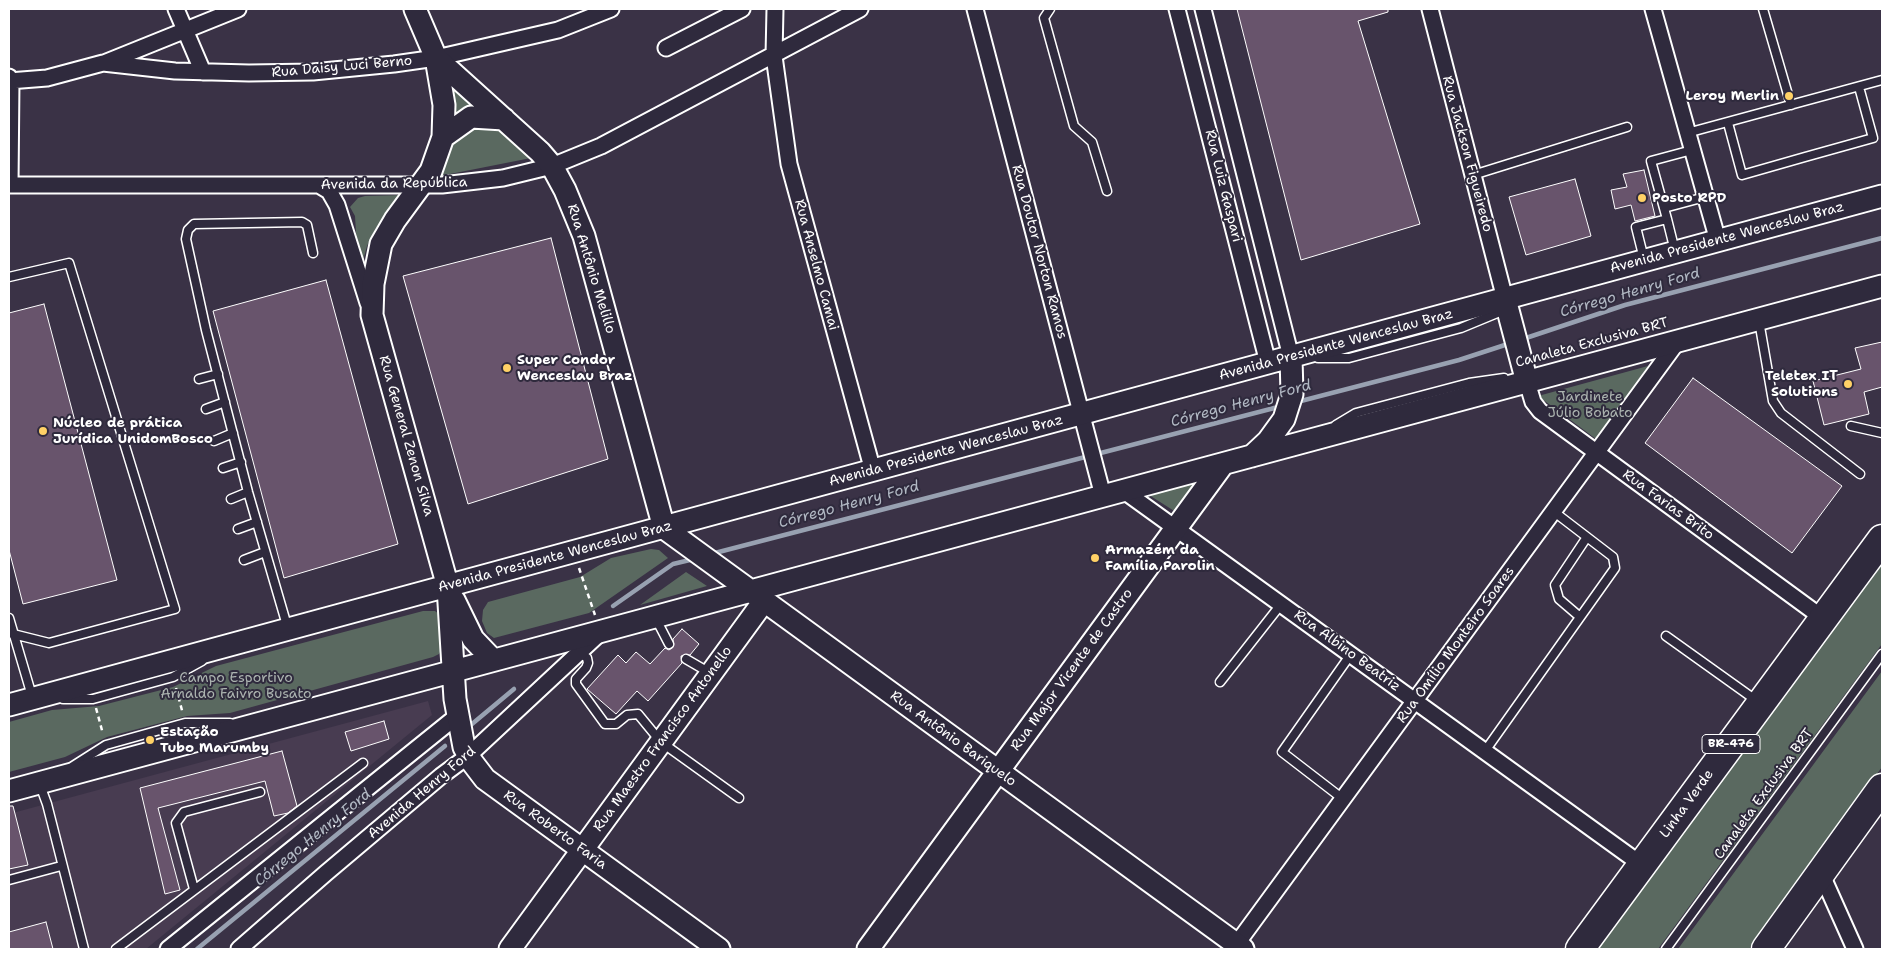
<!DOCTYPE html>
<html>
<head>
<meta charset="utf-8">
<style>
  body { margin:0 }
  #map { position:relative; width:1891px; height:958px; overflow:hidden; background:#3a3246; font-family:"Shantell Sans",sans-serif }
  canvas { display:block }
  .frame { position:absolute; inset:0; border:10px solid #fff; pointer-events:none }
</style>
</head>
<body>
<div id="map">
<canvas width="1891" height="958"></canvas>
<div class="frame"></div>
</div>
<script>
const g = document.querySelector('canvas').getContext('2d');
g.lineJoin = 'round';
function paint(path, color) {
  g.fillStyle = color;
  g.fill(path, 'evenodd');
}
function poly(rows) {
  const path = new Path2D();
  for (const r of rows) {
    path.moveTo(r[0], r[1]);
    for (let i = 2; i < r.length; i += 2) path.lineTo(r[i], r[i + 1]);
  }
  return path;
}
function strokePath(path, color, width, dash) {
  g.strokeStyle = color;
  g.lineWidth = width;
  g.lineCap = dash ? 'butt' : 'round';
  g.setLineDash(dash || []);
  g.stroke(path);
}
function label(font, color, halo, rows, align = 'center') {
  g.font = font + ' "Shantell Sans",sans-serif';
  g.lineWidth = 4;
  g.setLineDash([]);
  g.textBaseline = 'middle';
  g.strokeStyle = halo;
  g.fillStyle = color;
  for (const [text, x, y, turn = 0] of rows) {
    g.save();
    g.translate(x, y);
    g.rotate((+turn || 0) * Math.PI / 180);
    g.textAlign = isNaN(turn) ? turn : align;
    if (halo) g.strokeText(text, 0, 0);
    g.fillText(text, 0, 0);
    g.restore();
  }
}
paint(poly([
  [428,701,432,715,146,949,9,949,9,814]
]), '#483c51');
paint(poly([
  [447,75,481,106,451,121],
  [476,124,500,127,531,158,435,177,451,143],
  [402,195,376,228,367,246,361,268,357,249,355,216,350,207,358,198,365,196],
  [1648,366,1596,439,1538,396],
  [1200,482,1179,514,1149,495],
  [651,549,659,550,668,558,589,613,494,638,487,633,482,621,483,610,488,602,580,577,611,558],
  [1882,560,1882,644,1658,949,1597,949],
  [686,572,707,586,640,605],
  [423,611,435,611,440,615,442,648,439,654,433,657,230,713,187,716,107,737,65,757,9,772,9,722,52,710,99,706,173,687,216,666],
  [1882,671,1882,767,1749,949,1678,949]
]), '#5a6960');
strokePath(poly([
  [1523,339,1625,305,1882,238],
  [1297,402,1459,360,1511,343],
  [711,554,1282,406],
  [613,606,673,564,694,559],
  [472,724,514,689],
  [197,949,445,746]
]), '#98a1b1', 4.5);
const building = poly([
  [1237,9,1388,9,1388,12,1358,21,1420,224,1301,260,1237,9],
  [1644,170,1655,216,1635,221,1631,205,1615,209,1611,190,1627,187,1623,174,1644,170],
  [1575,179,1591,236,1526,255,1509,197,1575,179],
  [551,238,608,459,468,504,403,276,551,238],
  [326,280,398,544,284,578,213,311,326,280],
  [44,304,117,580,23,604,9,550,9,313,44,304],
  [1882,342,1882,387,1864,392,1869,414,1824,425,1813,381,1861,369,1855,348,1882,342],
  [1693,378,1842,486,1792,553,1645,443,1693,378],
  [682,629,699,644,690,655,681,656,682,663,648,701,637,691,616,714,587,689,618,655,626,663,636,652,650,664,665,648,669,650,673,647,673,639,682,629],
  [384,721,389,739,351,751,345,732,384,721],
  [282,751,297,806,288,813,274,816,265,781,158,808,180,890,165,894,140,788,282,751],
  [9,806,13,806,28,865,9,869,9,806],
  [46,922,53,949,9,949,9,932,46,922]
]);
paint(building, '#68546c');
strokePath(building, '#fff', 1);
const lane = poly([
  [1050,9,1044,18,1074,126,1092,142,1107,191],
  [1763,9,1791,105],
  [1728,123,1742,175,1805,157,1873,138,1859,87],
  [1687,133,1882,80],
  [1473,175,1627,127],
  [1664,208,1705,197],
  [1667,219,1675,251],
  [1644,259,1636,227,1667,219,1651,161,1692,150],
  [9,277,69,263,175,609,49,643,9,633],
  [1759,321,1773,401,1781,413,1860,474],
  [1318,358,1349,358,1461,328,1507,309],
  [199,379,218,374],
  [206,409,225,402],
  [1336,425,1356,413,1469,383,1504,378],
  [1851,426,1882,433],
  [214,441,233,433],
  [223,468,241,462],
  [231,499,248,492],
  [238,529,257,522],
  [244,560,265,552],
  [1580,617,1559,599,1555,585,1587,537],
  [9,618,32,696],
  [656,619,669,644],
  [288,629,248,492,206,330,186,239,188,230,194,224,302,222,307,225,313,253],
  [1666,636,1757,701],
  [579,652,587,658,588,663,586,668,576,679,576,684,605,724,616,724,627,715,638,714,661,742,739,798],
  [686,659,710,673],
  [1220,682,1282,603],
  [63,699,93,699,173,677,202,661],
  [1485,751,1615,568,1613,557,1553,511],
  [73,766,106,745,185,723,230,723],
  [40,785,47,804,84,949],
  [1343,799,1282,752,1351,654],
  [9,880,61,866],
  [194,889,176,823,184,812,260,792],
  [116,949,363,763],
  [1666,949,1882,654]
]);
const street = poly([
  [176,9,203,72],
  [775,9,774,56,789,164,873,471],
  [975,9,1103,496],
  [1177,9,1268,363],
  [1203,9,1291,357],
  [1430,9,1505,299],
  [1653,9,1718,241],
  [666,48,742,9],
  [104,63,238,9],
  [9,77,11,81,10,185],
  [9,81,47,78,103,63,175,71,249,73,313,72,394,64,436,58,558,30,611,9],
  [9,185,442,185,503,178,552,166,601,146,860,9],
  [319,185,329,191,337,205,368,303],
  [1527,382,1533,402,1540,411,1824,619],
  [1124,491,1642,865],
  [1821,873,1855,949],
  [168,949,457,716],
  [239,949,326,873,441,776,468,756,599,634],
  [1233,949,1678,341]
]);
const secondary = poly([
  [415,9,436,58,444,105,443,137,431,171,395,220,381,244,373,284,372,315,448,587,455,699,464,747,472,762,485,779,719,949],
  [436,58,540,152,552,166,565,190,584,236,664,528,1243,949],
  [443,137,471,117,504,119],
  [1505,299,1527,382],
  [1252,456,1268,441,1284,419,1292,394,1291,357],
  [454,600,473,639,493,660],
  [9,705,1882,196],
  [9,791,1882,286],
  [510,949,764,601],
  [868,949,1223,464]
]);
const highway = poly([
  [1580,949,1882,539],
  [1766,949,1882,788]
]);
strokePath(lane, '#fff', 11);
strokePath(street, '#fff', 19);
strokePath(secondary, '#fff', 25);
strokePath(highway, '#fff', 31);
strokePath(poly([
  [579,568,595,615],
  [176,688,183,714],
  [96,708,103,734]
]), '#fff', 2.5, [5, 4]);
strokePath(lane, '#2f2a3d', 8);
strokePath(street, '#2f2a3d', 15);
strokePath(secondary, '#2f2a3d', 21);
strokePath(highway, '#2f2a3d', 28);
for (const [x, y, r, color] of [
  [1789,96,5,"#ffd166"],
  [1642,198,5,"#ffd166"],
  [507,368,5,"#ffd166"],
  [1848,384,5,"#ffd166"],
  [43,431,5,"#ffd166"],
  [1095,558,5,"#ffd166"],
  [150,740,5,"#ffd166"]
]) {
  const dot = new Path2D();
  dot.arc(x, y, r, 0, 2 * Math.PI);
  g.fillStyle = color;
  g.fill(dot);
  strokePath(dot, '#2f2a3d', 2);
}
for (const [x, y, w] of [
  [1731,744,58]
]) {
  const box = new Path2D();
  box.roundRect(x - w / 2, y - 9.5, w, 19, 4);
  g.fillStyle = '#2f2a3d';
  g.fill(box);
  strokePath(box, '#fff', 1);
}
label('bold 12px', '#fff', null, [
  ["BR-476",1731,744]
]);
label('14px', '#fff', '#2f2a3d', [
  ["Rua Daisy Luci Berno",342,67,-5],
  ["Rua Jackson Figueiredo",1467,154,75],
  ["Avenida da República",394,184,-1],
  ["Rua Luiz Gaspari",1223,186,76],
  ["Avenida Presidente Wenceslau Braz",1727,238,-15],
  ["Rua Doutor Norton Ramos",1039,252,75],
  ["Rua Anselmo Camai",816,265,75],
  ["Rua Antônio Melillo",591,269,73],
  ["Canaleta Exclusiva BRT",1592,343,-15],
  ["Avenida Presidente Wenceslau Braz",1336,345,-15],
  ["Rua General Zenon Silva",406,436,74],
  ["Avenida Presidente Wenceslau Braz",946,451,-15],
  ["Rua Farias Brito",1668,505,36],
  ["Avenida Presidente Wenceslau Braz",555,557,-15],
  ["Rua Omílio Monteiro Soares",1456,645,-54],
  ["Rua Albino Beatriz",1347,651,36],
  ["Rua Major Vicente de Castro",1072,670,-54],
  ["Rua Maestro Francisco Antonello",663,739,-54],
  ["Rua Antônio Bariquelo",953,739,36],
  ["Avenida Henry Ford",422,793,-40],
  ["Canaleta Exclusiva BRT",1764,794,-54],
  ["Linha Verde",1687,804,-54],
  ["Rua Roberto Faria",555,830,36]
]);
label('bold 14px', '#fff', '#2f2a3d', [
  ["Leroy Merlin",1779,96,"right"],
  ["Posto RPD",1652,198],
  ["Super Condor",517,360],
  ["Wenceslau Braz",517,376],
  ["Teletex IT",1838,376,"right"],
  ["Solutions",1838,392,"right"],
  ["Núcleo de prática",53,423],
  ["Jurídica UnidomBosco",53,439],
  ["Armazém da",1105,550],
  ["Família Parolin",1105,566],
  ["Estação",160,732],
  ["Tubo Marumby",160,748]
], 'left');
label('14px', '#acb4b0', '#2f2a3d', [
  ["Jardinete",1590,397],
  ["Júlio Bobato",1590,413],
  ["Campo Esportivo",236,678],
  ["Arnaldo Faivro Busato",236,694]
]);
label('italic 15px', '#b2b9c4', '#2f2a3d', [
  ["Córrego Henry Ford",1630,293,-16],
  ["Córrego Henry Ford",1241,404,-15],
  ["Córrego Henry Ford",849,505,-15],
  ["Córrego Henry Ford",313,838,-39]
]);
</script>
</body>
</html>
